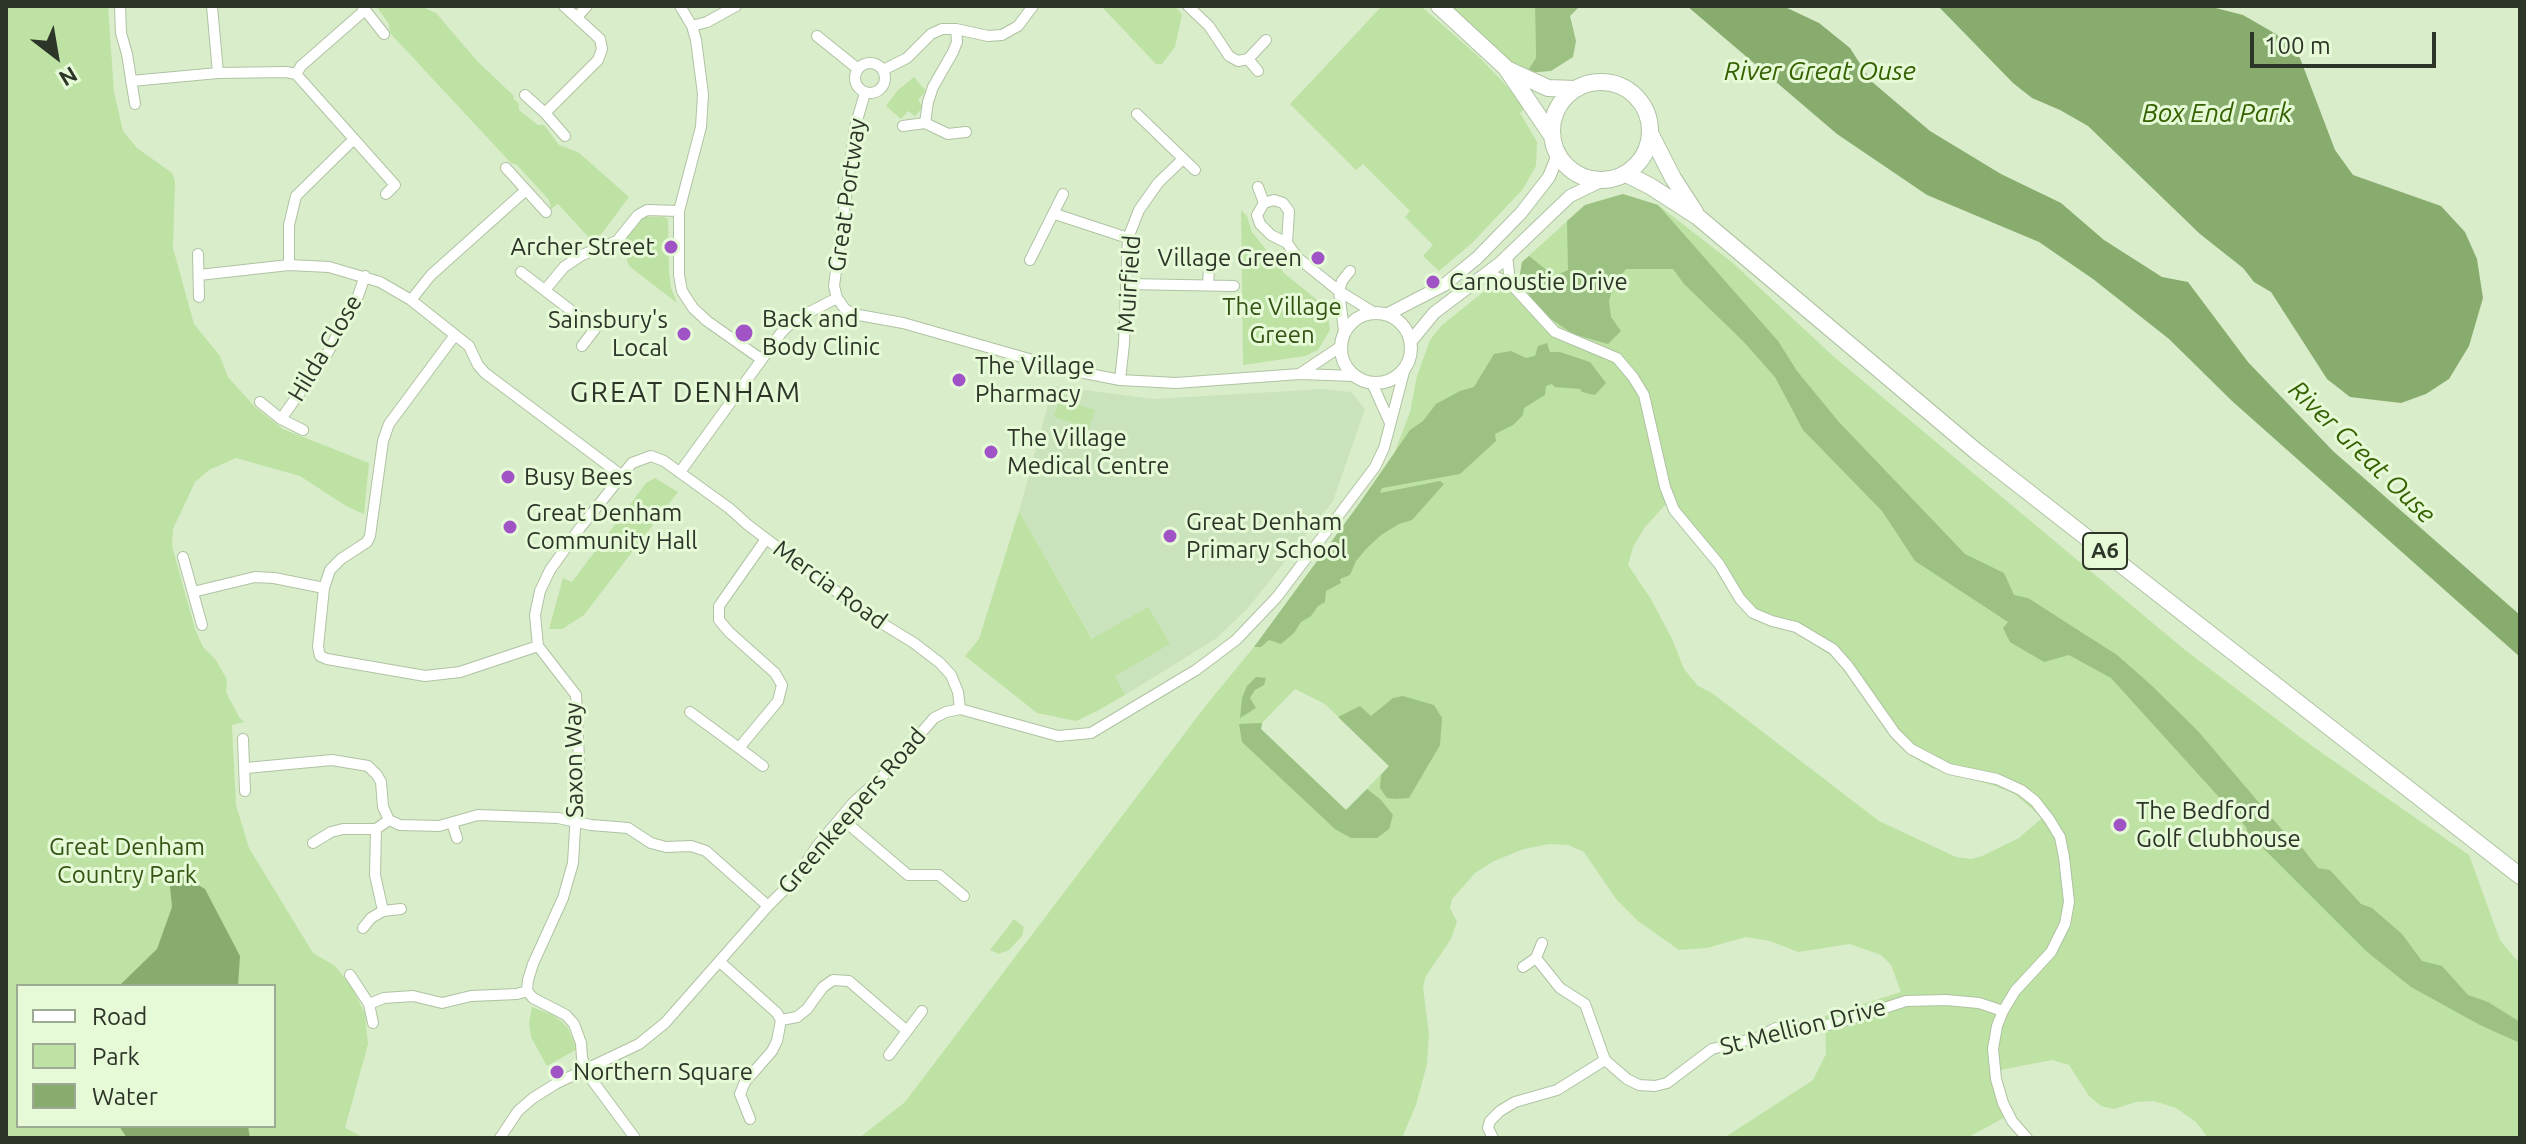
<!DOCTYPE html>
<html>
<head>
<meta charset="utf-8">
<style>
  body { margin:0 }
  #map { position:relative; width:2526px; height:1144px; overflow:hidden; background:#d9edcb; font-family:Ubuntu,sans-serif }
  canvas { display:block }
  .frame { position:absolute; inset:0; border:8px solid #2d3528; pointer-events:none }
  .legend { position:absolute; left:16px; top:984px; width:260px; height:144px; box-sizing:border-box; background:#e6fad8; border:2px solid #9cab92; margin:0; padding:10px 14px; list-style:none; font-size:24px; color:#2d3528 }
  .legend li { display:flex; align-items:center; gap:16px; height:40px }
  .legend b { width:40px; border:2px solid #9cab92 }
  .north { position:absolute; left:16px; top:16px; width:80px; height:80px; -webkit-text-stroke:6px #e6fad8; paint-order:stroke; rotate:149deg; font-size:22px; font-weight:700; line-height:32px; text-align:center; color:#2d3528 }
  .north::after { content:''; display:block; margin:auto; width:28px; height:36px; background:#2d3528; clip-path:polygon(50% 0,100% 100%,50% 72%,0 100%) }
  .scale { position:absolute; left:2250px; top:32px; width:186px; height:36px; box-sizing:border-box; border:4px solid #2d3528; border-top:0; padding-left:10px; font-size:24px; line-height:28px; white-space:nowrap; color:#2d3528; -webkit-text-stroke:6px #e6fad8; paint-order:stroke }
</style>
</head>
<body>
<div id="map">
<canvas width="2526" height="1144"></canvas>
<div class="frame"></div>
<ul class="legend">
<li><b style="height:10px;background:#fff"></b>Road</li>
<li><b style="height:22px;background:#bde2a3"></b>Park</li>
<li><b style="height:22px;background:#88ac6e"></b>Water</li>
</ul>
<div class="north">N</div>
<div class="scale">100 m</div>
</div>
<script>
const g = document.querySelector('canvas').getContext('2d');
g.lineJoin = 'round';
function paint(path, color) {
  g.fillStyle = color;
  g.fill(path, 'evenodd');
}
function poly(rows) {
  const path = new Path2D();
  for (const r of rows) {
    if (r.length === 3) {
      path.moveTo(r[0] + r[2], r[1]);
      path.arc(r[0], r[1], r[2], 0, 2 * Math.PI);
      continue;
    }
    path.moveTo(r[0], r[1]);
    for (let i = 2; i < r.length; i += 2) path.lineTo(r[i], r[i + 1]);
  }
  return path;
}
function strokePath(path, color, width, dash) {
  g.strokeStyle = color;
  g.lineWidth = width;
  g.lineCap = dash ? 'butt' : 'round';
  g.setLineDash(dash || []);
  g.stroke(path);
}
function label(font, color, halo, rows, align = 'center') {
  g.font = font + ' Ubuntu,sans-serif';
  g.lineWidth = 6;
  g.setLineDash([]);
  g.textBaseline = 'middle';
  g.strokeStyle = halo;
  g.fillStyle = color;
  for (const [text, x, y, turn = 0] of rows) {
    g.save();
    g.translate(x, y);
    g.rotate((+turn || 0) * Math.PI / 180);
    g.textAlign = isNaN(turn) ? turn : align;
    if (halo) g.strokeText(text, 0, 0);
    g.fillText(text, 0, 0);
    g.restore();
  }
}
paint(poly([
  [1053,386,1154,399,1323,389,1351,392,1365,409,1333,501,1248,608,1217,638,1125,695,1019,511]
]), '#cbe3bc');
paint(poly([
  [6,6,108,6,114,92,123,131,137,148,172,173,175,181,173,248,194,324,220,356,228,377,256,408,283,429,369,463,364,514,346,506,300,476,236,458,209,470,195,482,173,529,172,546,195,629,203,647,216,660,227,680,226,692,239,717,244,722,232,725,236,805,249,848,313,953,335,966,352,987,365,1014,368,1044,345,1128,365,1138,6,1138],
  [18,986,274,986,274,1126,18,1126],
  [376,6,420,6,436,13,478,62,514,96,513,98,519,104,519,110,538,125,544,125,559,145,578,152,629,197,603,232,593,242,558,204,551,209,549,200,517,165,511,163,390,33,389,24],
  [1101,6,1175,6,1182,15,1175,47,1162,64,1156,64],
  [1382,6,1421,6,1478,56,1504,83,1525,108,1520,113,1537,142,1536,166,1523,189,1472,243,1439,271,1423,256,1433,245,1405,217,1410,211,1363,164,1356,170,1290,104],
  [1450,6,1535,6,1536,58,1526,73,1494,49],
  [914,77,926,91,918,100,923,107,915,116,908,111,901,119,886,106,898,90],
  [1623,194,1658,205,1733,263,1833,356,2185,650,2312,746,2469,855,2500,940,2520,964,2520,1138,2208,1138,2196,1122,2176,1108,2154,1101,2136,1102,2114,1109,2101,1106,2089,1096,2069,1065,2052,1060,1995,1071,2009,1115,1967,1138,1724,1138,1813,1080,1826,1054,1825,1016,1901,992,1891,965,1881,955,1850,944,1798,952,1770,941,1746,937,1707,948,1679,950,1638,921,1616,899,1584,852,1568,845,1549,844,1524,849,1494,861,1475,873,1452,899,1450,908,1457,922,1451,939,1426,976,1423,987,1429,1034,1427,1064,1416,1105,1402,1138,859,1138,905,1102,1207,704,1254,647,1359,504,1394,454,1410,412,1417,376,1430,340,1442,325,1487,289,1506,288,1519,280,1522,262,1585,205],
  [1666,504,1673,517,1710,560,1727,589,1743,610,1758,620,1797,633,1836,659,1893,740,1908,754,1932,768,1995,786,2015,794,2042,818,2019,838,1982,856,1971,859,1956,857,1879,821,1712,693,1698,686,1684,669,1673,641,1651,599,1628,565,1633,547,1645,527],
  [1295,689,1325,704,1389,766,1346,810,1261,729,1263,722],
  [1241,210,1247,216,1252,232,1285,274,1327,308,1330,330,1318,350,1305,356,1243,365],
  [644,217,664,217,668,219,669,271,671,288,677,303,629,266,623,247,629,241,626,238],
  [1059,399,1095,410,1089,428,1054,417],
  [655,478,678,492,584,615,562,629,549,629,563,578,572,582,646,483],
  [1019,511,1092,639,1148,607,1170,644,1115,676,1125,695,1097,711,1076,721,1037,713,965,656,979,639],
  [1014,919,1024,927,1022,936,1009,950,999,954,990,950],
  [532,1007,553,1015,561,1021,568,1028,577,1049,547,1066,531,1037,529,1023]
]), '#bde2a3');
paint(poly([
  [1535,6,1580,6,1570,16,1576,41,1573,57,1551,71,1526,73,1536,58],
  [1623,194,1658,205,1778,341,1797,371,1838,421,1965,554,2004,573,2014,595,2028,598,2117,655,2150,684,2198,731,2284,832,2293,836,2318,868,2330,870,2361,904,2372,908,2402,934,2422,961,2442,966,2468,995,2488,1002,2520,1022,2520,1043,2480,1025,2411,987,2366,951,2248,833,2246,827,2111,678,2069,655,2044,662,2010,642,2003,628,2008,622,1915,561,1882,511,1803,430,1775,377,1743,341,1684,284,1673,269,1626,269,1613,286,1609,301,1611,317,1621,331,1608,344,1573,334,1541,312,1519,280,1522,262,1529,256,1554,276,1568,270,1567,221,1585,205],
  [1547,343,1550,352,1560,352,1590,362,1606,383,1595,395,1582,392,1580,389,1555,387,1552,384,1546,386,1545,395,1524,408,1523,415,1513,425,1495,434,1496,441,1460,474,1382,488,1380,493,1440,481,1444,484,1412,520,1399,524,1381,535,1366,549,1356,561,1350,575,1340,579,1341,583,1326,591,1325,602,1318,606,1311,616,1301,622,1294,633,1281,644,1269,640,1261,647,1254,647,1359,504,1410,430,1423,421,1436,404,1460,391,1474,387,1494,354,1511,351,1526,358,1535,356,1538,346],
  [1256,677,1266,678,1264,685,1255,690,1250,698,1256,708,1240,718,1242,698,1247,686],
  [1403,696,1434,705,1442,718,1440,745,1409,798,1395,799,1387,798,1380,788,1381,775,1389,766,1338,717,1360,706,1371,716,1393,698],
  [1262,723,1261,729,1346,810,1367,789,1380,799,1393,815,1389,829,1377,838,1351,838,1335,829,1242,742,1239,724]
]), '#9cc182');
paint(poly([
  [1687,6,1783,6,1819,23,1850,48,1871,81,1930,131,2001,174,2061,203,2104,240,2162,277,2188,282,2248,362,2333,451,2520,615,2520,657,2232,401,2169,339,2093,279,2039,242,1927,195,1837,134],
  [1938,6,2208,6,2243,15,2276,34,2300,58,2335,150,2353,175,2441,206,2465,232,2477,259,2483,298,2469,346,2449,379,2426,394,2401,403,2350,397,2327,379,2271,292,2254,282,2243,268,2200,234,2088,126,2060,110,2032,98,2013,83],
  [168,867,205,889,240,956,238,986,119,986,157,949,172,907],
  [119,1126,248,1126,250,1138,127,1138]
]), '#88ac6e');
const minor = poly([
  [120,6,121,33,127,54,135,104],
  [212,6,218,73],
  [362,6,384,34],
  [680,6,692,26,696,40,703,94,701,127,679,211,679,275,682,291,693,308,707,321,761,359],
  [1188,6,1209,26,1229,56,1238,61,1248,59,1266,40],
  [577,17,587,6],
  [692,26,707,22,736,6],
  [817,36,858,69],
  [1248,59,1258,71],
  [870,78,15],
  [883,70,907,58,931,34,942,29,956,29,988,36,1002,35,1018,26,1033,6],
  [296,74,301,66,365,10],
  [131,81,218,73,286,72,296,74,395,185,386,194],
  [865,93,855,127,834,286,837,298,845,309,853,314,903,323,1064,369,1120,380,1176,383,1300,374,1354,376],
  [525,95,545,113,565,136],
  [545,113,598,60,602,49,600,39,564,6],
  [1137,114,1195,170],
  [925,123,928,102,933,87,953,52,957,42,956,29],
  [903,126,925,123,948,134,966,132],
  [506,168,546,212],
  [1258,187,1264,203],
  [1055,214,1128,238],
  [1287,243,1289,211,1283,203,1274,200,1264,203,1257,215,1260,224,1271,235,1287,243,1297,257,1309,267,1339,291,1373,312],
  [198,254,199,297],
  [1507,255,1510,283],
  [1030,260,1063,194],
  [289,265,289,225,296,196,354,139],
  [521,272,595,329,582,346],
  [1487,273,1510,283,1555,332,1617,358,1633,377,1644,395,1665,487,1674,510,1719,564,1740,599,1753,613,1772,621,1796,627,1833,649,1848,666,1895,733,1911,749,1949,769,1997,779,2021,790,2035,801,2049,819,2060,837,2064,857,2069,902,2065,924,2051,952,2015,991,2003,1011,1997,1026,1993,1049,1996,1079,2003,1103,2012,1121,2027,1138],
  [199,275,289,265,329,267,380,282,411,300,469,346,478,365,485,373,621,475],
  [1128,284,1234,286],
  [1208,285,1209,269],
  [545,290,564,267,582,255,617,241,638,215,647,210,679,211],
  [411,300,431,275,526,190],
  [1344,331,1339,291,1342,281,1350,271],
  [455,335,389,424,383,441,370,536,367,542,341,559,330,570,324,588,318,647,320,656,327,659,425,676,460,672,538,646],
  [1301,373,1340,347],
  [1120,380,1124,344,1128,238,1139,210,1158,183,1183,159],
  [1372,383,1390,423],
  [260,402,281,419,303,430],
  [281,419,327,354,358,296,365,276],
  [680,472,781,333,794,320,837,298],
  [183,557,202,625],
  [193,592,255,577,274,578,324,588],
  [690,712,739,748,778,701,782,685,775,673,729,632,719,620,719,606,766,539],
  [243,739,245,791],
  [739,748,763,766],
  [246,768,332,760,368,766,377,775,381,782,383,807,389,820,400,825,439,826,478,815,558,818,591,825,628,828,651,843,666,847,691,846,706,851,768,906],
  [841,818,908,875,939,875,964,896],
  [452,823,457,838],
  [376,829,375,875,383,911],
  [313,843,331,832,343,829,376,829,389,820],
  [363,928,371,918,383,911,401,909],
  [1536,958,1560,988,1585,1004,1605,1060,1627,1079,1639,1085,1655,1086,1667,1083,1712,1049,1759,1037,1776,1028,1823,1026,1841,1022,1906,1001,1946,1000,1979,1003,2003,1011],
  [720,962,777,1013,781,1020,777,1041,772,1051,745,1082,740,1094,750,1119],
  [1523,967,1536,958,1542,943],
  [350,975,369,1004,373,1023],
  [369,1004,384,998,413,996,442,1003,471,996,517,994,527,991],
  [781,1020,797,1017,807,1009,823,987,833,980,849,981,907,1031],
  [889,1055,922,1011],
  [500,1138,518,1111,533,1098,557,1083,639,1044,665,1023,768,906,795,879,817,846,853,803,888,771,934,718,946,712,960,709,1058,736,1091,733,1196,670,1236,640,1277,597,1375,467,1384,448,1405,368],
  [635,1138,592,1080,582,1058,581,1043,574,1024,566,1015,533,998,527,991,528,980,533,964,563,898,573,863,579,760,576,695,538,646,535,615,540,591,550,570,580,528,632,463,651,456,664,461,729,508,748,525,827,585,883,624,914,643,940,663,951,675,958,692,960,709],
  [1493,1138,1488,1128,1490,1121,1500,1111,1515,1102,1557,1090,1605,1060]
]);
const tertiary = poly([
  [1376,348,35],
  [1388,314,1444,285,1477,258,1521,213,1549,177,1558,155],
  [1411,341,1434,313,1500,263,1570,196,1603,180]
]);
const trunk = poly([
  [1439,6,1506,68,1552,136],
  [1509,70,1548,88,1575,89],
  [1601,131,49],
  [1651,135,1673,178,1695,212],
  [1626,174,1650,186,1698,217,1977,452,2520,876]
]);
strokePath(minor, '#afc3a2', 12);
strokePath(tertiary, '#afc3a2', 14);
strokePath(trunk, '#afc3a2', 18);
strokePath(minor, '#fff', 10);
strokePath(tertiary, '#fff', 12);
strokePath(trunk, '#fff', 16);
for (const [x, y, r, color] of [
  [671,247,8,"#9f53c5"],
  [1318,258,8,"#9f53c5"],
  [1433,282,8,"#9f53c5"],
  [744,333,10,"#9f53c5"],
  [684,334,8,"#9f53c5"],
  [959,380,8,"#9f53c5"],
  [991,452,8,"#9f53c5"],
  [508,477,8,"#9f53c5"],
  [510,527,8,"#9f53c5"],
  [1170,536,8,"#9f53c5"],
  [2120,825,8,"#9f53c5"],
  [557,1072,8,"#9f53c5"]
]) {
  const dot = new Path2D();
  dot.arc(x, y, r, 0, 2 * Math.PI);
  g.fillStyle = color;
  g.fill(dot);
  strokePath(dot, '#e6fad8', 3);
}
for (const [x, y, w] of [
  [2105,551,44]
]) {
  const box = new Path2D();
  box.roundRect(x - w / 2, y - 18, w, 36, 6);
  g.fillStyle = '#e6fad8';
  g.fill(box);
  strokePath(box, '#2d3528', 2);
}
label('bold 22px', '#2d3528', null, [
  ["A6",2105,551]
]);
label('24px', '#2d3528', '#e6fad8', [
  ["Great Portway",847,195,-82],
  ["Muirfield",1129,284,-86],
  ["Hilda Close",325,348,-59],
  ["Mercia Road",830,585,36],
  ["Saxon Way",574,760,-91],
  ["Greenkeepers Road",852,811,-49],
  ["St Mellion Drive",1803,1027,-14]
]);
label('24px', '#2d3528', '#e6fad8', [
  ["Archer Street",655,247,"right"],
  ["Village Green",1302,258,"right"],
  ["Carnoustie Drive",1449,282],
  ["Back and",762,319],
  ["Body Clinic",762,347],
  ["Sainsbury's",668,320,"right"],
  ["Local",668,348,"right"],
  ["The Village",975,366],
  ["Pharmacy",975,394],
  ["The Village",1007,438],
  ["Medical Centre",1007,466],
  ["Busy Bees",524,477],
  ["Great Denham",526,513],
  ["Community Hall",526,541],
  ["Great Denham",1186,522],
  ["Primary School",1186,550],
  ["The Bedford",2136,811],
  ["Golf Clubhouse",2136,839],
  ["Northern Square",573,1072]
], 'left');
label('24px', '#335413', '#e6fad8', [
  ["The Village",1282,307],
  ["Green",1282,335],
  ["Great Denham",127,847],
  ["Country Park",127,875]
]);
label('italic 26px', '#366101', '#e6fad8', [
  ["River Great Ouse",1820,71],
  ["Box End Park",2217,113],
  ["River Great Ouse",2362,452,44]
]);
g.letterSpacing = '2px';
label('28px', '#2d3528', '#e6fad8', [
  ["GREAT DENHAM",686,393]
]);
g.letterSpacing = '0px';
</script>
</body>
</html>
